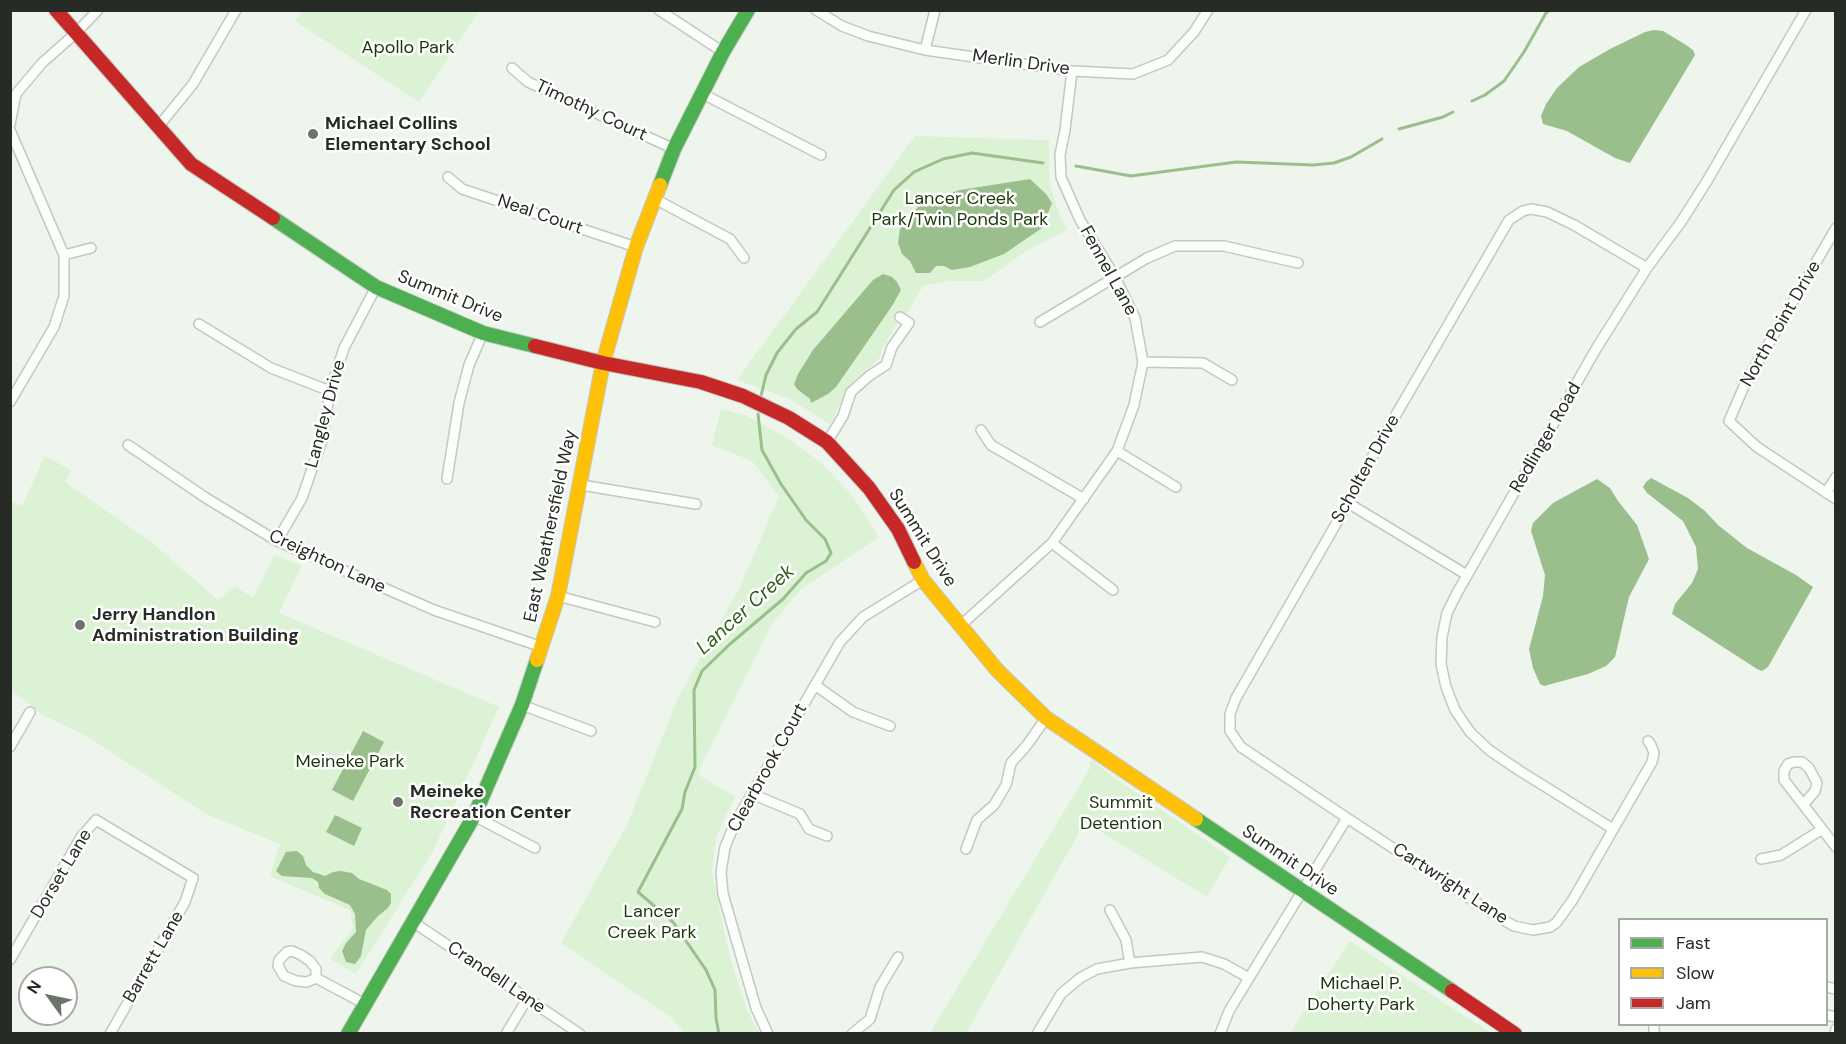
<!DOCTYPE html>
<html>
<head>
<meta charset="utf-8">
<style>
  body { margin:0 }
  #map { position:relative; width:1846px; height:1044px; overflow:hidden; background:#eef5ec; font-family:"DM Sans",sans-serif }
  canvas { display:block }
  .frame { position:absolute; inset:0; border:12px solid #272b25; pointer-events:none }
  .legend { position:absolute; left:1618px; top:918px; width:210px; height:108px; box-sizing:border-box; background:#fff; border:2px solid #a9aaa8; margin:0; padding:8px 10px; list-style:none; font-size:18px; color:#272b25 }
  .legend li { display:flex; align-items:center; gap:12px; height:30px }
  .legend b { width:30px; border:2px solid #a9aaa8 }
  .north { position:absolute; left:18px; top:966px; width:60px; height:60px; box-sizing:border-box; background:#fff; border:2px solid #a9aaa8; border-radius:50%; rotate:303deg; font-size:16px; font-weight:700; line-height:24px; text-align:center; color:#272b25 }
  .north::after { content:''; display:block; margin:auto; width:21px; height:27px; background:#6d726b; clip-path:polygon(50% 0,100% 100%,50% 72%,0 100%) }
</style>
</head>
<body>
<div id="map">
<canvas width="1846" height="1044"></canvas>
<div class="frame"></div>
<ul class="legend">
<li><b style="height:8px;background:#4caf50"></b>Fast</li>
<li><b style="height:8px;background:#ffc107"></b>Slow</li>
<li><b style="height:8px;background:#c62828"></b>Jam</li>
</ul>
<div class="north">N</div>
</div>
<script>
const g = document.querySelector('canvas').getContext('2d');
g.lineJoin = 'round';
function paint(path, color) {
  g.fillStyle = color;
  g.fill(path, 'evenodd');
}
function poly(rows) {
  const path = new Path2D();
  for (const r of rows) {
    path.moveTo(r[0], r[1]);
    for (let i = 2; i < r.length; i += 2) path.lineTo(r[i], r[i + 1]);
  }
  return path;
}
function strokePath(path, color, width, dash) {
  g.strokeStyle = color;
  g.lineWidth = width;
  g.lineCap = dash ? 'butt' : 'round';
  g.setLineDash(dash || []);
  g.stroke(path);
}
function label(font, color, halo, rows, align = 'center') {
  g.font = font + ' "DM Sans",sans-serif';
  g.lineWidth = 5;
  g.setLineDash([]);
  g.textBaseline = 'middle';
  g.strokeStyle = halo;
  g.fillStyle = color;
  for (const [text, x, y, turn = 0] of rows) {
    g.save();
    g.translate(x, y);
    g.rotate((+turn || 0) * Math.PI / 180);
    g.textAlign = isNaN(turn) ? turn : align;
    if (halo) g.strokeText(text, 0, 0);
    g.fillText(text, 0, 0);
    g.restore();
  }
}
paint(poly([
  [301,11,302,10,479,11,419,102,295,21],
  [915,136,1049,140,1050,185,1060,217,1067,230,1029,249,984,281,949,281,923,286,907,313,895,327,882,349,879,359,853,381,847,389,831,423,826,422,790,399,737,380],
  [721,409,745,415,766,426,792,441,821,463,852,495,879,537,801,589,771,625,697,774,735,797,716,837,712,871,726,941,735,974,747,1010,759,1033,684,1033,672,1018,561,943,627,825,679,696,740,587,779,496,752,461,712,445],
  [45,456,71,470,65,482,151,542,218,600,235,586,253,598,274,555,302,565,279,613,499,707,433,851,356,974,330,959,353,928,350,910,270,876,280,844,206,814,85,735,43,715,11,690,10,501,22,506],
  [1091,759,1112,776,1230,857,1207,897,1085,822,966,1033,930,1033,1089,770],
  [1350,941,1446,1004,1491,1033,1290,1033]
]), '#dcf2d4');
paint(poly([
  [1654,30,1663,31,1686,45,1693,50,1695,55,1630,163,1615,158,1567,131,1543,124,1541,116,1546,104,1557,88,1579,67,1610,49,1645,32],
  [1030,179,1046,194,1052,203,1042,228,1004,254,970,267,952,270,944,266,936,266,930,273,916,273,910,261,902,254,898,243,900,229,918,207,936,198,960,190],
  [883,274,892,277,897,282,901,290,892,306,836,387,828,394,811,403,810,399,797,389,794,384,798,374,813,350,873,280],
  [1651,478,1688,498,1705,511,1718,525,1747,548,1796,575,1813,587,1768,667,1762,671,1757,669,1672,614,1675,604,1692,583,1698,569,1696,547,1683,521,1647,493,1643,487,1646,482],
  [1597,479,1610,488,1618,501,1637,525,1649,559,1629,597,1615,657,1606,666,1588,674,1544,686,1540,684,1533,668,1529,649,1543,596,1545,575,1531,531,1533,523,1553,503],
  [363,731,384,742,353,801,332,790],
  [335,815,362,828,354,846,326,832],
  [297,851,303,856,306,865,313,872,325,876,333,872,341,871,352,873,359,879,387,890,391,894,391,903,388,908,378,916,366,930,361,956,355,964,346,962,342,951,346,943,356,932,355,914,350,905,325,894,319,888,318,882,312,878,282,876,276,871,286,852]
]), '#9abe8c');
strokePath(poly([
  [1583,10,1586,10],
  [1472,101,1485,95,1504,81,1524,52,1546,13,1550,10],
  [1399,129,1443,117,1453,112],
  [1076,166,1131,176,1236,162,1313,165,1334,163,1351,157,1382,139],
  [761,396,766,375,777,353,796,329,817,312,894,190,914,172,943,159,972,153,1043,163],
  [719,1034,716,1018,715,990,706,970,673,922,638,892,682,809,685,792,695,767,694,690,702,671,730,644,783,599,806,573,826,561,831,553,825,539,806,520,781,484,762,450,758,414]
]), '#9abe8c', 3);
const street = poly([
  [659,10,723,52],
  [816,10,842,26,868,36,925,50,1072,71,1133,74,1168,60,1194,32,1208,10],
  [925,50,935,10],
  [512,68,528,82,674,149],
  [701,93,821,155],
  [10,124,16,94,42,63,76,33,98,10],
  [158,127,193,84,236,10],
  [10,130,64,255,64,296,54,327,10,402],
  [448,177,462,189,636,247],
  [655,199,730,239,744,258],
  [1836,228,1745,384,1729,421,1757,447,1836,499],
  [64,255,91,248],
  [1647,268,1574,225,1547,212,1531,209,1523,211,1509,220,1379,444,1348,503,1236,698,1230,714,1230,731,1241,747,1347,818,1500,918,1514,926,1533,930,1550,927,1556,923,1572,901,1652,762,1654,753,1651,745,1648,741],
  [1040,322,1147,258,1175,246,1224,246,1298,263],
  [199,324,271,368,330,391],
  [1143,362,1203,363,1232,380],
  [981,430,991,445,1084,499],
  [827,442,843,416,851,392,869,376,886,365,892,347,909,323,900,317],
  [128,445,206,498,277,541,434,610,542,647],
  [1117,451,1176,487],
  [447,479,459,403,469,365,483,333],
  [581,485,696,504],
  [1826,493,1836,477],
  [1348,503,1467,575],
  [277,541,302,498,322,440,330,391,344,348,376,287],
  [1052,543,1113,590],
  [558,596,655,622],
  [960,626,1052,543,1117,451,1134,405,1143,362,1135,318,1115,277,1080,220,1061,177,1060,155,1065,130,1072,71],
  [815,685,853,712,890,726],
  [522,705,591,731],
  [10,747,30,712],
  [752,794,800,814,809,829,827,836],
  [1804,804,1815,791,1817,783,1809,768,1802,762,1794,762,1788,764,1784,771,1784,780,1836,847],
  [474,816,535,848],
  [1613,829,1520,771,1489,750,1470,732,1455,710,1446,687,1441,664,1442,637,1447,613,1457,593,1596,349,1647,268,1681,222,1707,181,1806,10],
  [966,849,977,820,994,805,1006,785,1011,763,1027,745,1046,718],
  [1761,859,1781,855,1821,830],
  [1110,910,1126,940,1130,963],
  [413,922,580,1034],
  [10,960,81,837,96,820,193,878,185,902,110,1034],
  [316,978,316,969,310,961,301,955,292,951,287,952,279,960,278,966,284,976,296,981,307,982,316,978,365,1004],
  [1826,987,1836,989],
  [1826,1015,1836,1017],
  [1654,1024,1654,1034],
  [506,1034,527,999],
  [768,1034,756,1008,723,894,721,872,725,847,735,823,840,642,863,617,923,580],
  [852,1034,870,1019,880,987,898,957],
  [1037,1034,1061,994,1080,978,1097,969,1130,963,1202,957,1224,964,1249,978],
  [1220,1034,1229,1011,1249,978,1347,818],
  [1835,1034,1836,1029]
]);
const fast = poly([
  [660,185,674,149,723,52,748,10],
  [273,218,376,287,483,333,535,346],
  [1196,819,1452,991],
  [348,1034,474,816,522,705,537,660]
]);
const slow = poly([
  [914,562,923,580,997,670,1046,718,1196,819],
  [537,660,558,596,603,363,636,247,660,185]
]);
const jam = poly([
  [56,10,191,164,273,218],
  [535,346,603,363,701,382,743,396,789,418,827,442,869,488,898,529,914,562],
  [1452,991,1515,1034]
]);
strokePath(street, '#c3c8c1', 12);
strokePath(fast, '#c3c8c1', 16);
strokePath(slow, '#c3c8c1', 16);
strokePath(jam, '#c3c8c1', 16);
strokePath(street, '#fcfefc', 9);
strokePath(fast, '#4caf50', 14);
strokePath(slow, '#ffc107', 14);
strokePath(jam, '#c62828', 14);
for (const [x, y, r, color] of [
  [313,134,6,"#6d726b"],
  [80,625,6,"#6d726b"],
  [398,802,6,"#6d726b"]
]) {
  const dot = new Path2D();
  dot.arc(x, y, r, 0, 2 * Math.PI);
  g.fillStyle = color;
  g.fill(dot);
  strokePath(dot, '#fff', 2);
}
label('18px', '#193909', '#fff', [
  ["Apollo Park",408,48],
  ["Lancer Creek",960,199],
  ["Park/Twin Ponds Park",960,220],
  ["Meineke Park",350,762],
  ["Summit",1121,803],
  ["Detention",1121,824],
  ["Lancer",652,912],
  ["Creek Park",652,933],
  ["Michael P.",1361,984],
  ["Doherty Park",1361,1005]
]);
label('18px', '#272b25', '#fff', [
  ["Merlin Drive",1021,63,8],
  ["Timothy Court",591,111,25],
  ["Neal Court",540,215,19],
  ["Fennel Lane",1108,271,61],
  ["Summit Drive",450,297,22],
  ["North Point Drive",1781,324,-60],
  ["Langley Drive",326,414,-75],
  ["Redlinger Road",1546,438,-60],
  ["Scholten Drive",1366,469,-61],
  ["East Weathersfield Way",551,526,-78],
  ["Summit Drive",922,538,58],
  ["Creighton Lane",327,562,25],
  ["Clearbrook Court",768,768,-61],
  ["Summit Drive",1290,861,34],
  ["Dorset Lane",62,874,-59],
  ["Cartwright Lane",1450,884,33],
  ["Barrett Lane",154,957,-60],
  ["Crandell Lane",496,978,34]
]);
label('bold 18px', '#272b25', '#fff', [
  ["Michael Collins",325,124],
  ["Elementary School",325,145],
  ["Jerry Handlon",92,615],
  ["Administration Building",92,636],
  ["Meineke",410,792],
  ["Recreation Center",410,813]
], 'left');
label('italic 20px', '#315f1c', '#fff', [
  ["Lancer Creek",746,610,-42]
]);
</script>
</body>
</html>
